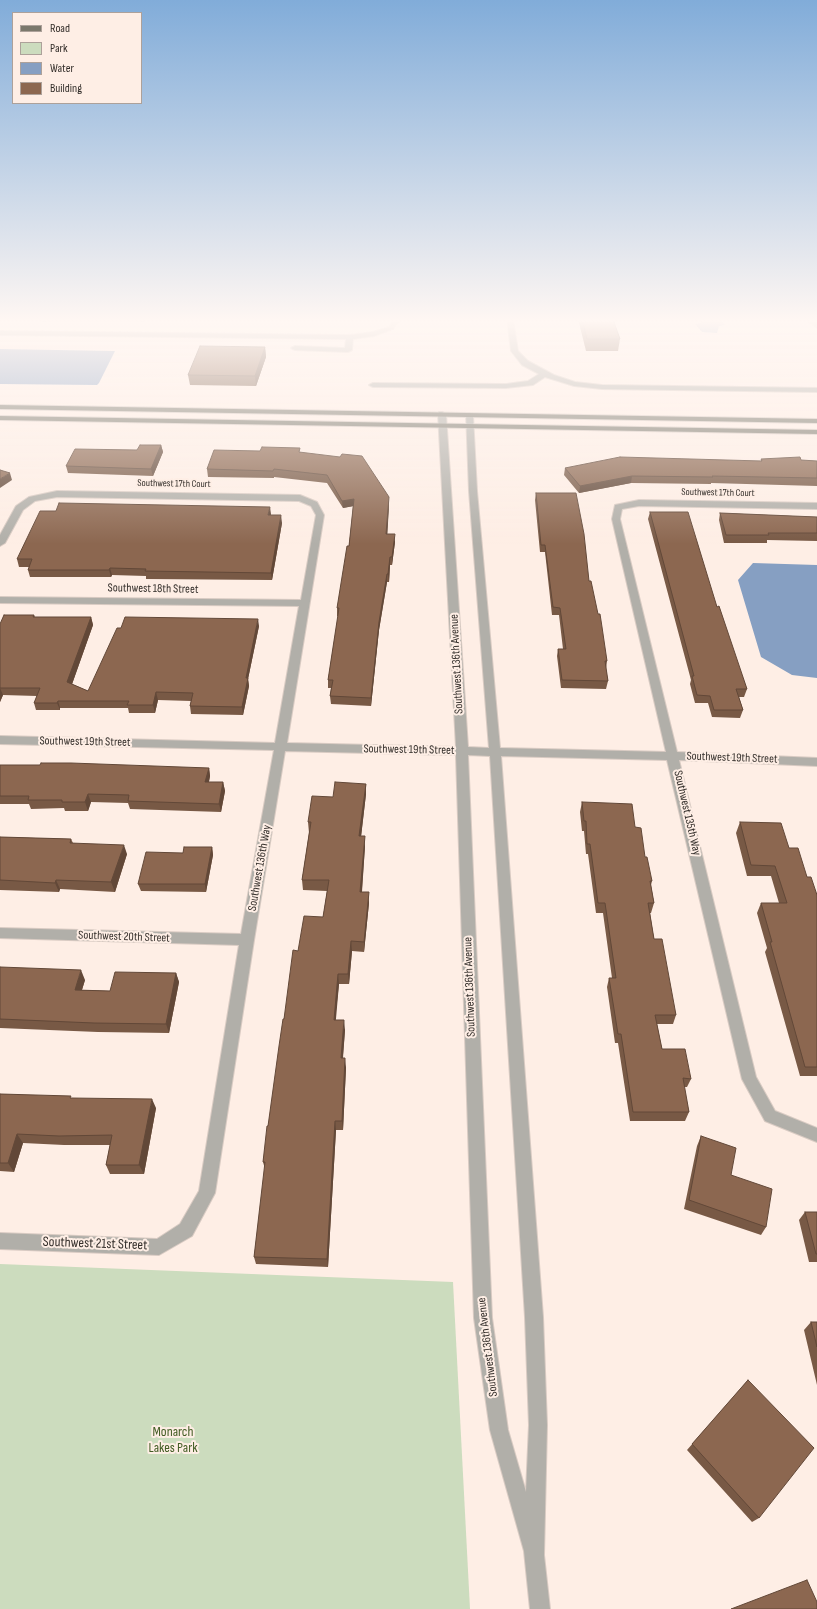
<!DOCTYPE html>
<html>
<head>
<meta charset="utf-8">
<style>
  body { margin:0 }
  #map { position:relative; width:817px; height:1609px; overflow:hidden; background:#feeee5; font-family:"Sofia Sans Condensed",sans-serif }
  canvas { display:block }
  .legend { position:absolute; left:12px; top:12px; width:130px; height:92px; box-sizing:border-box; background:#feeee5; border:1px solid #ada19a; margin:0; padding:5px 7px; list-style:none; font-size:12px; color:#332e2a }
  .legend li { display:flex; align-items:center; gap:8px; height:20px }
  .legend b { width:20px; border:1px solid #ada19a }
</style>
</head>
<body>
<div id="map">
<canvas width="817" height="1609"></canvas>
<ul class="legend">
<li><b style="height:5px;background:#7b786c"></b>Road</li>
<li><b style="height:11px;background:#ccdcbe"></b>Park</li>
<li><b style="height:11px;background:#869fc2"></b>Water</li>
<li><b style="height:11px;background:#8c6750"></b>Building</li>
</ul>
</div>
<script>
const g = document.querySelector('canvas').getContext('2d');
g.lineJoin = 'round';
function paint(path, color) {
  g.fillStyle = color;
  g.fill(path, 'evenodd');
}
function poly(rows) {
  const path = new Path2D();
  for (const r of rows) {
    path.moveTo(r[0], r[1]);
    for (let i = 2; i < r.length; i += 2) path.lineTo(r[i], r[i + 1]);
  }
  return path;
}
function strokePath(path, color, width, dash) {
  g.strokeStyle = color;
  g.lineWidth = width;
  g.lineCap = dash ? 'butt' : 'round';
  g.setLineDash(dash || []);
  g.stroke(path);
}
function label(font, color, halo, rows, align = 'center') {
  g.font = font + ' "Sofia Sans Condensed",sans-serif';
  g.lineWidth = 4;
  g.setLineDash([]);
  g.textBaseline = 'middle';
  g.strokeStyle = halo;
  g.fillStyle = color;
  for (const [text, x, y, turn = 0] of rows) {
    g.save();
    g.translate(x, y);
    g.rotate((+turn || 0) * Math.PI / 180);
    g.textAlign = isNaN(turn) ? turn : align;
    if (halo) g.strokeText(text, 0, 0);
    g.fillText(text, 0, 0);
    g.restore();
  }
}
paint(poly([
  [0,1264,453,1282,470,1609,0,1609]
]), '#ccdcbe');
paint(poly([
  [14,319,162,319,137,322,53,322],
  [703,319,720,319,725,325,719,326,717,333,702,332,695,324,701,323],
  [0,349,112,351,115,351,99,383,97,385,0,384],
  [753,563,817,565,817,678,792,675,761,657,738,580]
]), '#869fc2');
const minor = poly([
  [395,319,401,319,393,329,374,336,353,339,352,350,348,352,295,350,291,348,295,346,345,348,346,339,0,335,0,331,350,335,373,332,389,327,395,319],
  [507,319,513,319,518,351,528,361,554,375,575,382,602,385,817,388,817,392,602,389,574,386,545,377,533,385,506,388,373,387,369,385,373,383,506,384,528,381,539,374,522,365,511,351,507,319],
  [806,319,813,319,817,322,817,328,806,319],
  [439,412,442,412,446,414,468,747,489,748,469,491,466,413,469,413,473,415,477,491,500,748,666,752,612,519,615,505,639,500,817,503,817,509,639,506,622,509,620,519,677,752,817,758,817,766,679,760,756,1077,775,1111,817,1128,817,1142,765,1121,742,1079,667,760,501,756,543,1317,547,1425,544,1555,550,1609,530,1609,524,1551,490,1430,474,1318,456,755,285,751,254,940,215,1193,192,1236,159,1255,0,1249,0,1233,157,1239,180,1224,199,1191,239,945,0,938,0,928,241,934,274,750,0,744,0,736,275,743,299,606,0,603,0,597,301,600,316,515,311,506,299,501,57,497,35,501,23,510,5,543,0,546,0,535,16,506,29,497,57,491,300,495,317,502,324,515,287,743,456,747,438,414,439,412],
  [468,755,490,756,525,1317,529,1425,526,1492,508,1430,492,1318,468,755]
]);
const major = poly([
  [0,405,817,419,817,423,0,409,0,405],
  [0,416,817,430,817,434,0,420,0,416]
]);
strokePath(minor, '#d9cbc3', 2);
strokePath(major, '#d9cbc3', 2);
paint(minor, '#b1afa9');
paint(major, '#7b786c');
paint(poly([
  [578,319,613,319,620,339,618,351,586,351],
  [265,347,266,357,256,386,190,385,188,375],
  [161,445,163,452,153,476,68,473,66,466,137,450],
  [260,451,300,452,389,505,387,534,395,542,392,565,390,565,389,582,387,582,379,630,371,706,331,704,330,696,331,688,328,688,328,680,338,616,337,616,337,608,349,546,353,506,343,508,327,483,274,477,274,478,208,477,207,469],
  [761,459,817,461,817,486,711,483,711,484,631,483,579,493,564,475,565,468,761,461],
  [536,493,589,581,607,661,606,669,608,681,606,689,561,688,557,656,558,649,563,649,559,615,552,615,545,552,540,552,535,500],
  [650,512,717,607,747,689,744,697,739,697,743,710,740,718,712,717,708,703,695,703,690,684,691,680,648,519],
  [720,513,817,517,817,541,767,540,767,543,724,543,719,520],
  [271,514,271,515,282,523,272,580,146,579,146,576,112,575,111,577,30,577,28,570,29,567,19,567,17,559],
  [34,615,35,617,91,617,93,625,72,684,88,691,259,626,248,679,249,686,243,715,191,714,190,706,191,701,158,700,155,713,129,713,128,708,60,708,60,710,36,710,34,703,37,696,3,695,0,702,0,624],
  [0,765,209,768,210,776,209,782,223,782,225,791,221,812,130,809,128,803,91,802,88,811,65,811,64,808,31,809,29,804,0,804],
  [366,784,366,794,361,836,365,846,362,892,369,903,364,952,352,951,349,984,339,984,335,1020,345,1030,343,1058,346,1068,343,1130,336,1130,328,1267,256,1264,254,1257,265,1169,263,1162,284,1019,298,951,323,917,327,891,303,890,302,880,309,833,308,822,333,797],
  [582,802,635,827,652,881,651,885,654,903,651,913,650,913,654,939,676,1015,673,1024,657,1024,662,1049,691,1079,687,1087,684,1087,689,1112,685,1121,630,1121,618,1043,615,1043,607,987,609,978,612,978,603,913,596,913,588,854,586,854,584,831,582,831,580,812],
  [740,822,789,848,807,877,817,895,817,1076,800,1076,765,952,767,948,757,913,761,903,779,903,771,876,747,876,736,833],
  [0,837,71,839,73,843,127,854,115,892,60,889,59,892,0,890],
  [212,847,213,855,206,892,141,891,138,884,183,853],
  [0,967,85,980,82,990,110,991,176,973,179,982,169,1033,98,1032,0,1028],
  [0,1094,71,1098,156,1108,144,1174,110,1174,106,1165,110,1145,64,1145,23,1143,14,1172,0,1171],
  [701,1136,731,1175,766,1227,761,1235,684,1209,697,1146],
  [805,1212,817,1212,817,1262,809,1262,799,1220],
  [811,1322,817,1322,817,1385,804,1330],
  [748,1380,759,1518,752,1522,687,1450]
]), '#785945');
paint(poly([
  [265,347,266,357,256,386,255,376],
  [161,445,163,452,153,476,151,469],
  [10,473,12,480,0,488,0,479],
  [632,476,631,483,579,493,580,486],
  [389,497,389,505,387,541,386,534],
  [354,499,354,506,343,508,342,501],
  [270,507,271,514,269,522,268,515],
  [281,515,282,523,272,580,271,573],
  [395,534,395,542,392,565,392,557],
  [390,557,390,565,389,582,388,574],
  [110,568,112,575,111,577,109,570],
  [387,574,387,582,379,630,371,706,371,698,379,622],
  [91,617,93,625,70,690,67,682],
  [258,619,259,626,248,679,249,686,243,715,242,707,246,678],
  [0,688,3,695,0,702],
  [156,692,158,700,155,713,153,705],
  [58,701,60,708,60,710,57,703],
  [209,768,210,776,207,790,205,782],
  [223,782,225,791,221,812,219,804],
  [366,784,366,794,360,846,359,836],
  [88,794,91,802,88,811,85,802],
  [365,836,365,846,361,902,360,892],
  [124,845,127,854,115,892,111,882],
  [212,847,213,855,206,892,205,884],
  [56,880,60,889,59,892,55,883],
  [369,892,369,903,364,952,364,942],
  [351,941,352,951,349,984,348,974],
  [81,970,85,980,79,999,75,990],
  [176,973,179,982,169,1033,166,1024],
  [338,974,339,984,335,1030,334,1020],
  [344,1020,345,1030,342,1067,341,1058],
  [345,1058,346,1068,343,1130,342,1121],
  [152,1099,156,1108,144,1174,139,1165],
  [335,1121,336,1130,328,1267,327,1259],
  [17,1134,23,1143,14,1172,8,1163]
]), '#624838');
const building = poly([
  [582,319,613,319,620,339,587,339,582,319],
  [200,346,265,347,255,376,188,375,200,346],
  [140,445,161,445,151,469,66,466,75,449,137,450,140,445],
  [262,447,300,448,299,452,340,457,342,454,362,456,389,497,386,534,395,534,392,557,390,557,388,574,387,574,379,622,371,698,330,696,333,680,328,680,339,608,337,608,347,546,349,546,354,499,342,501,327,475,274,469,273,471,207,469,214,450,260,451,262,447],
  [620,457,762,461,761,459,800,457,801,460,817,461,817,478,712,476,713,477,632,476,580,486,565,468,620,457],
  [0,470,10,473,0,479,0,470],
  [536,493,576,493,584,534,589,581,591,581,598,614,600,614,602,627,607,661,605,661,608,681,562,680,558,649,566,649,560,608,553,607,545,545,541,545,536,493],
  [59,503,270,507,268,515,281,515,271,573,145,571,146,569,110,568,109,570,28,570,32,559,17,559,40,511,56,511,59,503],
  [650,512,688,512,717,607,719,606,747,689,736,689,743,710,714,710,710,696,697,695,692,676,694,676,650,512],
  [720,513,817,517,817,533,768,533,769,535,726,535,720,513],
  [4,615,34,615,33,617,91,617,67,682,88,691,117,628,121,628,125,617,258,619,246,678,248,678,242,707,190,706,193,693,156,692,153,705,127,705,129,701,58,701,57,703,34,703,40,688,0,688,0,624,4,615],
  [41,763,71,763,209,768,205,782,223,782,219,804,128,801,129,795,88,794,85,802,62,802,62,800,28,800,29,796,0,796,0,765,40,765,41,763],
  [335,782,366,784,359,836,365,836,360,892,369,892,364,942,351,941,348,974,338,974,334,1020,344,1020,341,1058,345,1058,342,1121,335,1121,327,1259,254,1257,265,1162,263,1162,267,1126,268,1126,279,1046,283,1019,284,1019,293,950,298,951,304,916,323,917,329,880,302,880,311,822,308,822,312,796,333,797,335,782],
  [582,802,632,804,635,827,641,828,645,857,647,857,652,881,650,881,654,903,648,903,654,939,662,939,676,1015,655,1015,662,1049,685,1049,691,1079,683,1078,689,1112,633,1112,621,1034,618,1034,609,978,616,978,605,903,598,903,590,844,587,844,586,821,584,821,582,802],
  [740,822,781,823,789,848,798,848,807,877,811,877,817,895,817,1067,805,1067,770,942,772,942,761,903,787,903,775,866,751,865,740,822],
  [0,837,71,839,70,843,124,845,111,882,56,880,55,883,0,880,0,837],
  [184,847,212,847,205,884,138,884,146,852,183,853,184,847],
  [0,967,81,970,75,990,110,991,115,972,176,973,166,1024,94,1023,0,1019,0,967],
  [0,1094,71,1096,70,1098,152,1099,139,1165,106,1165,112,1135,59,1136,17,1134,8,1163,0,1163,0,1094],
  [701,1136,736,1148,731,1175,772,1189,766,1227,689,1200,701,1136],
  [805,1212,817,1212,817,1254,816,1254,805,1212],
  [811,1322,817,1322,817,1347,811,1322],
  [748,1380,814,1448,759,1518,692,1444,748,1380],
  [807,1580,817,1602,817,1609,731,1609,807,1580]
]);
paint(building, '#8c6750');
strokePath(building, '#624838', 1);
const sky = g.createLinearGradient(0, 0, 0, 544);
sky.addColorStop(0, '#81acd9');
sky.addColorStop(0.59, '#fff7f3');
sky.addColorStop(1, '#fff7f300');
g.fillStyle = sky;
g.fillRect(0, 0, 817, 544);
label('10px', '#332e2a', '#feeee5', [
  ["Southwest 17th Court",174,484,1],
  ["Southwest 17th Court",718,493,1]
]);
label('12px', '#332e2a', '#feeee5', [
  ["Southwest 18th Street",153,589,1],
  ["Southwest 136th Avenue",457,664,-93],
  ["Southwest 19th Street",85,742,1],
  ["Southwest 19th Street",409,750,1],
  ["Southwest 19th Street",732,758,2],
  ["Southwest 135th Way",687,813,77],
  ["Southwest 136th Way",260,868,-80],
  ["Southwest 20th Street",124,937,2],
  ["Southwest 136th Avenue",470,987,-92],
  ["Southwest 136th Avenue",488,1347,-97]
]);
label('14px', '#332e2a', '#feeee5', [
  ["Southwest 21st Street",95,1244,2]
]);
label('14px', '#425c23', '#feeee5', [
  ["Monarch",173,1432],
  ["Lakes Park",173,1448]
]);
</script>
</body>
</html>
